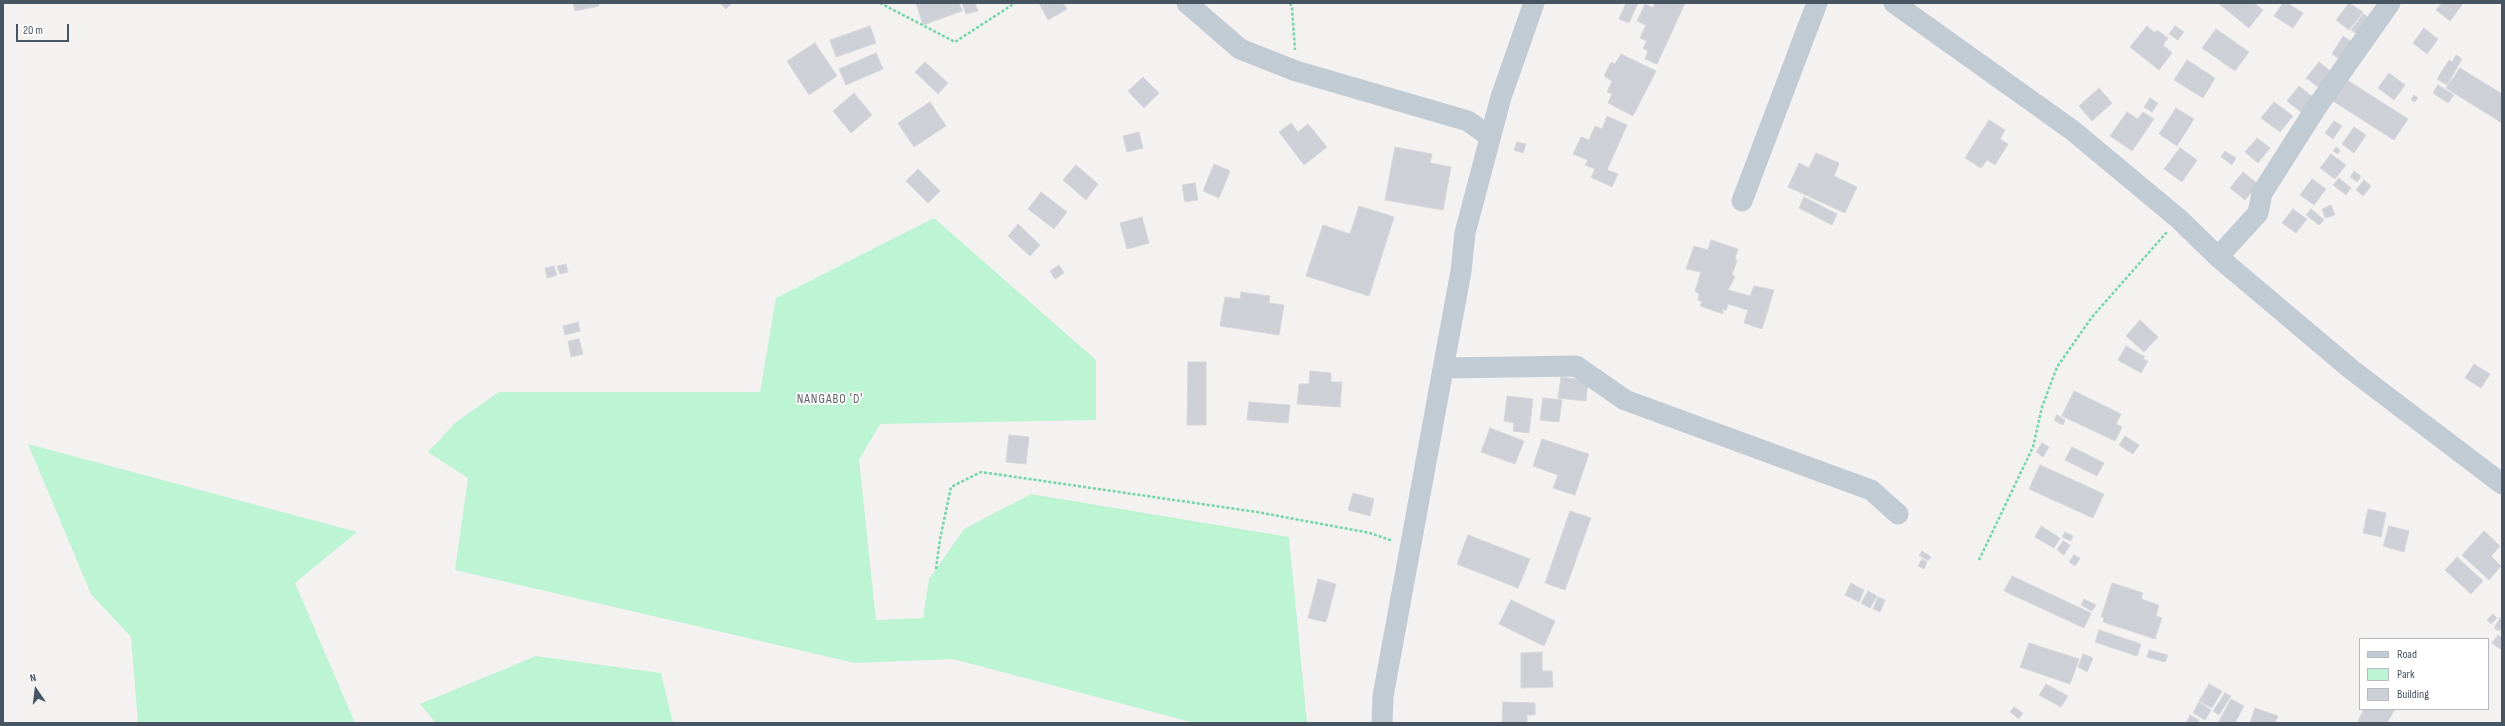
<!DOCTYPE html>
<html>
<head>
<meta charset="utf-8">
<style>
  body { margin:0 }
  #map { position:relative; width:2505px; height:726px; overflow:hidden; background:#f4f1f1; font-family:"Sofia Sans Condensed",sans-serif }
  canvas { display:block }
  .frame { position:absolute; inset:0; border:4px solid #475461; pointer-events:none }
  .legend { position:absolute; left:2359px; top:638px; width:130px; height:72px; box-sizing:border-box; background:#fff; border:1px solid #b5bbc0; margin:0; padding:5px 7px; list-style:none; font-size:12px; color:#475461 }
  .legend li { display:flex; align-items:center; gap:8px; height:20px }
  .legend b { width:20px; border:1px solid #b5bbc0 }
  .north { position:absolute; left:16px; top:670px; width:40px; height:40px; -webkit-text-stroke:3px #fff; paint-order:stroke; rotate:346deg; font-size:11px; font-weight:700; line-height:16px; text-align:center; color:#475461 }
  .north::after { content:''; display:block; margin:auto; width:14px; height:18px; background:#475461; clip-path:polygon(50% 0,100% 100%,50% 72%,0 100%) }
  .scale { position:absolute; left:16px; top:24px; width:53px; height:18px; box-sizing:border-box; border:2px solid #475461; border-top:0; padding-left:5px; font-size:12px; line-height:14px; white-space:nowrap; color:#475461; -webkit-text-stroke:3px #fff; paint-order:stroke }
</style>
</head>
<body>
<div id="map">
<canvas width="2505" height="726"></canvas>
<div class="frame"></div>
<ul class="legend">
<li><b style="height:5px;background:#c1cbd4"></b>Road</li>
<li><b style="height:11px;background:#bdf4d4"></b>Park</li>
<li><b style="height:11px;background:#cdd0d6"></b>Building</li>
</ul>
<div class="north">N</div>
<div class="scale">20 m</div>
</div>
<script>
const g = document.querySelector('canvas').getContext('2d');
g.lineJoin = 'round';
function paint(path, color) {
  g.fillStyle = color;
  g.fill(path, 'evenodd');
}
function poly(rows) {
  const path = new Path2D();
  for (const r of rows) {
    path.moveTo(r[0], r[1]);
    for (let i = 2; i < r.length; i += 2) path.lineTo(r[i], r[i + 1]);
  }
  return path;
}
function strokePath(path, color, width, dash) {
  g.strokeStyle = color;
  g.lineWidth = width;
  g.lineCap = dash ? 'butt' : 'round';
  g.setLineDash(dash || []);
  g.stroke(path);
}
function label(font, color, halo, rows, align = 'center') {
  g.font = font + ' "Sofia Sans Condensed",sans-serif';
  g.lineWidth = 3.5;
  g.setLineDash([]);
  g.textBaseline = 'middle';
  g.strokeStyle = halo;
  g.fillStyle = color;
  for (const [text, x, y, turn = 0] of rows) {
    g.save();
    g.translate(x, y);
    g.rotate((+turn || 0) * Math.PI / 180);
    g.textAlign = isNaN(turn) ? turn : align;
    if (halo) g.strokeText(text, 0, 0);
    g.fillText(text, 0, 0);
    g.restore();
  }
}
paint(poly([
  [934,218,1096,360,1096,420,880,424,859,460,876,620,923,618,929,579,964,529,1031,494,1289,537,1307,723,1195,723,953,659,855,663,455,570,468,478,428,452,456,422,499,392,760,392,776,298],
  [28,444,357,532,295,583,355,723,138,723,131,637,91,594],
  [536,656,661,673,673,723,436,723,420,704]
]), '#bdf4d4');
const building = poly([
  [573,3,598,3,599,6,575,11,573,3],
  [720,3,732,3,726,9,720,3],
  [916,3,959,3,962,11,923,25,916,3],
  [962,3,975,3,978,11,966,14,962,3],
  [1039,3,1063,3,1067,9,1048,20,1039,3],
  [1626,3,1638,3,1629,23,1619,19,1626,3],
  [1655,3,1685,3,1657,64,1645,59,1648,51,1643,48,1647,41,1640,38,1646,25,1637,21,1645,4,1653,8,1655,3],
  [2218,3,2254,3,2263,10,2249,28,2218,3],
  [2283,3,2287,3,2303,13,2293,28,2274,16,2283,3],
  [2349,3,2363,12,2349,30,2336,20,2349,3],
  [2442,3,2460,3,2462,5,2450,21,2436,10,2442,3],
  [2363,14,2377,23,2365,40,2351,30,2363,14],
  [870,26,876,43,836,57,830,40,870,26],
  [2147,26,2155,33,2157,30,2168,38,2163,45,2172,53,2159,70,2130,47,2147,26],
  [2175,26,2184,32,2178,40,2169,34,2175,26],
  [2424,28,2438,39,2427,54,2413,43,2424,28],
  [2216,29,2249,52,2235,71,2202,48,2216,29],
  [2343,36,2359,47,2348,64,2332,54,2343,36],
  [815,43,837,76,809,95,787,61,815,43],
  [876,53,883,69,846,85,839,69,876,53],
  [1621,54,1656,71,1633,116,1608,103,1612,94,1607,92,1612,81,1604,76,1611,62,1615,64,1621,54],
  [2456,55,2462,59,2447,85,2437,79,2449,60,2452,62,2456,55],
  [2187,60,2215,78,2203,98,2174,80,2187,60],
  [925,62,948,83,938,94,915,72,925,62],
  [2319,62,2333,73,2321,89,2306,78,2319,62],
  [2460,68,2502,94,2502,123,2446,88,2460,68],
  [2389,73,2405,85,2394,100,2378,88,2389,73],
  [1143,77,1159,93,1144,108,1128,91,1143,77],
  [2347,80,2408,119,2394,140,2333,101,2347,80],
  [2438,85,2454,95,2448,103,2433,93,2438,85],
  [2299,86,2314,98,2302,113,2287,101,2299,86],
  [2099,88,2112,103,2092,121,2079,106,2099,88],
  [854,93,872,115,851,133,833,111,854,93],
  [2414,95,2418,98,2415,102,2411,100,2414,95],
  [2150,98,2158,103,2152,112,2144,107,2150,98],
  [930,102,946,126,914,147,898,123,930,102],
  [2274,102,2293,116,2280,132,2261,118,2274,102],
  [2176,108,2194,119,2177,146,2159,134,2176,108],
  [2127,112,2138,119,2143,112,2154,119,2132,151,2110,136,2127,112],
  [1607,116,1627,125,1607,170,1618,174,1612,187,1591,177,1595,169,1585,165,1588,160,1573,154,1581,137,1589,140,1595,126,1602,129,1607,116],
  [1989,120,2005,130,2000,139,2008,144,1995,165,1987,160,1981,168,1965,158,1989,120],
  [2334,121,2342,126,2333,139,2325,133,2334,121],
  [1291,123,1298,132,1308,124,1327,147,1304,165,1279,132,1291,123],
  [2354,127,2366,135,2354,153,2342,144,2354,127],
  [1139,132,1143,148,1127,152,1123,136,1139,132],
  [2257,138,2270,148,2258,163,2245,152,2257,138],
  [1517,142,1526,144,1523,153,1514,150,1517,142],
  [1395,147,1432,154,1430,163,1451,167,1443,210,1385,200,1395,147],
  [2336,147,2340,150,2338,154,2333,151,2336,147],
  [2180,148,2197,160,2182,182,2164,169,2180,148],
  [2225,151,2236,158,2232,165,2221,157,2225,151],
  [1816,153,1839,163,1834,176,1857,187,1845,213,1788,187,1799,163,1809,168,1816,153],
  [2331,154,2346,165,2335,179,2320,168,2331,154],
  [1214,164,1230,171,1219,198,1203,191,1214,164],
  [1076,165,1098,184,1086,200,1063,180,1076,165],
  [918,169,940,191,928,203,906,181,918,169],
  [2354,171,2361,176,2357,182,2350,177,2354,171],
  [2243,172,2258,184,2245,200,2230,188,2243,172],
  [2339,178,2351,188,2346,195,2333,185,2339,178],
  [2312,179,2326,189,2314,205,2300,195,2312,179],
  [2364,180,2371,186,2363,196,2356,190,2364,180],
  [1195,183,1198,200,1185,202,1182,185,1195,183],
  [1041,192,1067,212,1054,229,1028,209,1041,192],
  [1804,197,1837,214,1832,225,1799,208,1804,197],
  [2331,205,2335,215,2325,218,2322,209,2331,205],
  [1359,206,1394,217,1369,296,1306,276,1323,225,1350,234,1359,206],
  [2293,209,2307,219,2296,233,2282,223,2293,209],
  [2311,209,2324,220,2319,225,2306,215,2311,209],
  [1142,217,1149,243,1127,249,1120,223,1142,217],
  [1018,224,1040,245,1030,256,1008,236,1018,224],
  [1711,240,1738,249,1735,258,1737,261,1732,274,1735,277,1728,290,1750,296,1754,286,1774,290,1762,329,1744,323,1748,310,1728,304,1726,311,1723,308,1723,314,1700,306,1702,302,1698,300,1699,294,1695,291,1701,272,1686,269,1694,246,1708,250,1711,240],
  [566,264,568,272,560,274,557,266,566,264],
  [1059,265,1064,273,1055,279,1050,271,1059,265],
  [554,266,557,275,547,278,545,268,554,266],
  [1241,292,1270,296,1269,303,1284,305,1279,335,1220,326,1225,297,1240,299,1241,292],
  [2140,320,2158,337,2144,352,2126,336,2140,320],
  [578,322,580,331,565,335,563,326,578,322],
  [579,339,583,354,571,357,568,341,579,339],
  [2126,346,2145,357,2143,359,2148,361,2141,373,2118,360,2126,346],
  [1188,362,1206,362,1206,425,1187,425,1188,362],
  [2474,364,2490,374,2481,388,2465,378,2474,364],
  [1310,371,1331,373,1331,382,1342,382,1340,407,1297,404,1299,384,1309,384,1310,371],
  [1561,377,1588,381,1586,401,1558,398,1561,377],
  [2074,391,2121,414,2116,424,2122,427,2115,441,2062,416,2074,391],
  [1507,396,1533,399,1529,433,1513,431,1514,423,1504,421,1507,396],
  [1543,398,1562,400,1559,422,1540,420,1543,398],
  [1249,402,1290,405,1288,423,1247,420,1249,402],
  [2057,415,2065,420,2063,425,2054,420,2057,415],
  [1490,428,1524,441,1515,464,1481,452,1490,428],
  [1009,435,1029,437,1026,464,1006,462,1009,435],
  [2125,436,2139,445,2133,454,2119,445,2125,436],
  [1542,439,1589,454,1575,495,1553,488,1558,475,1533,466,1542,439],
  [2042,443,2049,447,2043,457,2036,452,2042,443],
  [2072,447,2104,463,2097,476,2065,460,2072,447],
  [2040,465,2104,494,2093,518,2029,489,2040,465],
  [1353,493,1374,499,1370,516,1348,510,1353,493],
  [2368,509,2386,513,2381,537,2363,533,2368,509],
  [1570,511,1591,518,1565,590,1545,583,1570,511],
  [2041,526,2060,538,2054,548,2035,537,2041,526],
  [2389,526,2409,531,2404,552,2383,546,2389,526],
  [2484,531,2500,546,2491,556,2501,566,2489,580,2462,555,2484,531],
  [2065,532,2073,536,2071,541,2062,537,2065,532],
  [1468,535,1530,559,1518,588,1457,564,1468,535],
  [2063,541,2070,545,2064,555,2057,550,2063,541],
  [1922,551,1931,557,1928,561,1919,555,1922,551],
  [2074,555,2080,558,2075,566,2069,562,2074,555],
  [2457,557,2483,581,2471,594,2445,570,2457,557],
  [1922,559,1927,562,1924,569,1918,566,1922,559],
  [2012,576,2091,613,2084,628,2004,591,2012,576],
  [1318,579,1336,584,1326,622,1308,618,1318,579],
  [1851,583,1864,590,1859,602,1845,595,1851,583],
  [2112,583,2143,593,2141,599,2159,605,2156,616,2162,618,2155,639,2103,622,2104,618,2101,617,2112,583],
  [1868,591,1877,596,1870,608,1861,603,1868,591],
  [1878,597,1885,600,1880,612,1873,609,1878,597],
  [2084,599,2096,605,2092,611,2081,605,2084,599],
  [1511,600,1555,621,1544,646,1499,624,1511,600],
  [2493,614,2497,618,2491,624,2487,620,2493,614],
  [2500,618,2502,619,2502,627,2499,631,2494,628,2500,618],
  [2099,630,2141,644,2137,656,2095,642,2099,630],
  [2498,635,2502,638,2500,649,2492,643,2498,635],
  [2029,643,2079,659,2070,684,2020,667,2029,643],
  [2149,650,2168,655,2165,662,2147,657,2149,650],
  [1542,652,1542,671,1552,671,1553,687,1521,688,1521,653,1542,652],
  [2083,654,2093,658,2087,672,2078,667,2083,654],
  [2046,684,2068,696,2061,707,2039,695,2046,684],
  [2209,684,2222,691,2212,708,2199,701,2209,684],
  [2225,693,2231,696,2219,715,2213,711,2225,693],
  [2231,699,2244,706,2235,723,2218,723,2231,699],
  [1503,702,1535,703,1535,715,1527,715,1527,723,1502,723,1503,702],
  [2199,702,2211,710,2205,720,2193,713,2199,702],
  [2014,707,2023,713,2019,719,2010,712,2014,707],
  [2255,708,2278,716,2275,723,2250,723,2255,708],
  [2364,709,2395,709,2387,723,2362,723,2358,721,2364,709],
  [2190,715,2199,720,2197,723,2186,723,2190,715]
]);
paint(building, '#cdd0d6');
strokePath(building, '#d5d7dd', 1);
strokePath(poly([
  [880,3,955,42,1015,3],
  [1290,3,1292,8,1295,50],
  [1979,560,2033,447,2042,407,2057,367,2092,317,2167,232],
  [936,569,940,539,951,487,981,472,1257,512,1370,533,1393,541]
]), '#72d6a8', 2.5, [3, 2]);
strokePath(poly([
  [1187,3,1240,49,1296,71,1468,121,1490,137],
  [1894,3,2072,130,2179,219,2218,257,2352,370,2502,484],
  [1742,201,1817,3],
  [2218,257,2258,213,2262,193,2316,108,2390,3],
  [1443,368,1576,366,1625,400,1871,490,1898,514],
  [1382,723,1383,696,1461,271,1465,233,1501,97,1534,3]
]), '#c1cbd4', 21);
g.letterSpacing = '1px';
label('13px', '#5d6167', '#fff', [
  ["NANGABO 'D'",830,400]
]);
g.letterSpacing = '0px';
</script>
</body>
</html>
